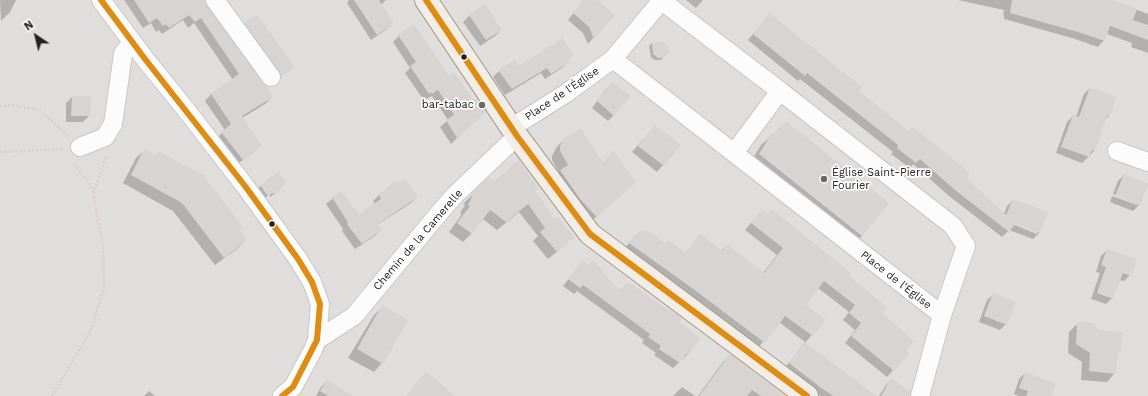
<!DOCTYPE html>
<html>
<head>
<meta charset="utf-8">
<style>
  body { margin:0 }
  #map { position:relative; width:1148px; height:396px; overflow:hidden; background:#f0eeeb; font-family:"Work Sans",sans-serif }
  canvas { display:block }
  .north { position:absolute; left:16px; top:16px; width:40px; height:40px; -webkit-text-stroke:3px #fff; paint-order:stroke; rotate:325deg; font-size:11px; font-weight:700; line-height:16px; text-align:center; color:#222 }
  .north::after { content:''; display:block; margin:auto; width:14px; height:18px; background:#222; clip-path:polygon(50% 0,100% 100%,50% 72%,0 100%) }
</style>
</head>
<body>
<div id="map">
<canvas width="1148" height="396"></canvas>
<div class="north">N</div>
</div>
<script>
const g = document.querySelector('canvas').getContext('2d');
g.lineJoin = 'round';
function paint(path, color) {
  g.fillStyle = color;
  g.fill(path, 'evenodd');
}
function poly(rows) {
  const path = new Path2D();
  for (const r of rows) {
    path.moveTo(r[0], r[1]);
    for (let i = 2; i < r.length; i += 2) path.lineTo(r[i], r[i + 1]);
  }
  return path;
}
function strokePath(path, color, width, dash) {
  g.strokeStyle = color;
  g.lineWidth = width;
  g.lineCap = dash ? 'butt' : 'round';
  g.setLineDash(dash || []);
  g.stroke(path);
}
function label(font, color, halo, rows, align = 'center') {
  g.font = font + ' "Work Sans",sans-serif';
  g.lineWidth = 3.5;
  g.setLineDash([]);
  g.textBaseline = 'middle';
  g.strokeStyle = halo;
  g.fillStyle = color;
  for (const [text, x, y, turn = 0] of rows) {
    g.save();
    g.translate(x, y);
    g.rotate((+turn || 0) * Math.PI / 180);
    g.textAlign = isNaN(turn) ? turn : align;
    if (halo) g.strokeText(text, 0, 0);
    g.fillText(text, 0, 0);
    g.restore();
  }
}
paint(poly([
  [0,0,1148,0,1148,396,0,396]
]), '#dfdedc');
paint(poly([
  [0,0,16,0,10,12,1,21],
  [124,0,203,0,272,97,265,104,242,118,261,146,254,152,236,165,216,139,225,130,205,101,211,94,233,80,194,23,188,28,183,20,162,34,159,30,156,32,151,23,143,28],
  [349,0,386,0,381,5,393,23,387,29,371,40,347,3],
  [584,0,595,0,614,15,588,44,583,33,568,20],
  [686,0,703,0,696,8],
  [958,0,1110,0,1148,14,1148,53,1131,47,1132,43,1107,34,1104,40,1098,47,1072,38,1004,19,1004,15,1003,15,1004,10],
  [484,5,501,30,495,36,480,46,463,22,469,16],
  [769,15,857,91,965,178,1004,214,1007,206,1013,200,1047,213,1039,233,1033,239,1009,230,1002,237,949,196,913,164,910,168,891,154,893,152,800,79,798,81,748,40],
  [1011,222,1037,231,1037,234,1010,223],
  [245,23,290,70,278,78,242,26],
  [399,36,449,77,478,118,451,144,440,127,448,120,432,96,426,99,425,97,423,99,405,73,410,68,393,42],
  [652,43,668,53,661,60,655,60,651,57,649,46],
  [567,60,568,62,562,68,545,79,541,73,505,95,493,77,499,71],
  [1090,88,1109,116,1105,120,1094,151,1082,163,1056,153,1067,122,1073,116,1076,117,1084,94],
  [606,89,614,115,608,121,592,108],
  [72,97,89,116,83,122,66,122,66,103],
  [786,123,862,236,851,247,748,166,761,145],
  [655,126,679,146,657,172,632,152],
  [565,138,602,164,613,152,635,182,587,225,552,179,559,172,552,160,552,156,556,148],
  [145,150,155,156,158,153,242,227,239,231,246,240,238,248,215,265,173,211,123,183,136,158],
  [1124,175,1147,184,1139,205,1133,211,1110,202,1112,196,1137,205,1137,203,1113,194,1118,181],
  [489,178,494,183,534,191,565,245,548,259,533,241,538,236,519,212,497,230,483,219,471,234,463,242,449,232,462,214,460,213,465,205,463,204],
  [285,182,271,197,269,195,265,198,258,188,261,186],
  [341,192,359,216,375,204,373,201,379,195,417,197,411,203,377,225,381,230,375,236,355,249,342,231,343,229,326,204],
  [756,217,849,277,881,313,904,351,893,370,887,377,845,343,855,330,843,320,849,312,818,288,805,305,824,320,805,343,874,396,821,396,784,369,805,342,779,322,757,349,623,250,637,234,666,244,668,242,685,254,701,235,721,251,727,245,763,273,777,255,745,230],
  [1107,250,1130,275,1124,281,1119,280,1112,298,1106,304,1091,299,1100,273,1096,272,1101,256],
  [593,261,618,291,668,311,677,323,687,355,673,368,654,355,656,353,642,343,644,340,577,291,574,294,563,286,582,263,587,266],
  [994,294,1006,324,1000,330,979,322,987,300],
  [383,306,382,363,374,372,348,358,374,315],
  [1078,323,1120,350,1117,353,1115,373,1107,382,1081,380,1082,362,1068,353,1069,332],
  [730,355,771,396,698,396,723,362],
  [1025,373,1050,396,1019,396,1014,394,1019,379],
  [891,380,898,396,879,396,886,385],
  [327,381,352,396,316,396,321,387],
  [682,387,695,396,673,396],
  [149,391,155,396,144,396]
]), '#0003');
paint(poly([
  [134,0,205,0,207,6,263,83,266,86,273,97,242,116,262,146,243,160,221,132,231,124,211,94,239,74,201,18,195,22,189,15,169,28,166,24,163,26,157,18,149,23],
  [354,0,379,0,394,24,377,35],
  [584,0,597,0,615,15,594,39,589,27,573,13],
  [1012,0,1113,0,1137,9,1133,20,1148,25,1148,40,1110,26,1105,41,1078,32,1010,13],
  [485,4,502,30,486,40,469,15],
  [769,13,862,87,859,91,909,131,913,127,957,162,970,174,966,178,1006,215,1013,199,1048,212,1040,233,1015,224,1009,232,955,190,920,159,916,163,897,148,898,145,807,73,805,76,753,34],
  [257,14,295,68,281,76,279,71,244,23],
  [414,24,449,76,454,72,474,101,477,99,486,112,457,138,446,120,454,115,438,90,432,94,431,92,429,94,410,66,416,62,398,35],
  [563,38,573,55,568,59,570,62,551,74,547,68,512,89,498,70,515,60,519,66],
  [652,42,663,42,668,46,669,53,665,58,658,58,653,54],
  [612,82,631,96,614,116,597,101],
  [1090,87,1116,97,1110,117,1107,116,1095,151,1092,150,1089,157,1061,147,1073,115,1079,117],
  [72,96,91,96,90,116,71,116],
  [786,121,889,203,862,236,759,154,772,133,773,134,778,129,779,130],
  [655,125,681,145,664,166,638,146],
  [581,128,603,163,613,150,636,182,597,217,580,199,560,170,568,165,560,151,560,146,564,138],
  [144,149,156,155,158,151,203,175,243,227,239,230,247,240,224,258,182,203,131,175],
  [519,160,538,188,535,191,555,219,558,217,574,237,557,252,540,232,545,228,528,204,506,222,490,210,472,234,457,223,470,206,468,205,472,197,470,195,489,177,494,181],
  [279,171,286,182,275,195,273,193,268,196,260,185],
  [1124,174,1148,184,1140,205,1115,196],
  [405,179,418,197,378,224,382,230,362,244,347,224,348,223,332,197,341,191,359,214,381,199,378,194,397,181,399,183],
  [762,209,768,213,772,209,852,274,850,277,887,307,882,313,914,341,906,351,909,354,894,371,851,336,861,323,849,313,855,305,824,281,806,305,826,320,813,336,785,316,765,343,692,288,629,243,637,233,647,230,666,244,668,240,686,253,700,234,722,251,727,244,764,273,783,248,751,223],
  [1107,249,1137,259,1131,276,1123,273,1113,299,1097,293,1106,267,1101,265],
  [593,260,618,290,629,282,668,310,669,309,682,318,679,322,700,338,688,356,686,354,680,363,659,349,661,346,648,337,650,334,583,285,580,288,568,279,582,261,588,266],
  [993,293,1016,302,1007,325,984,316],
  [382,305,408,320,383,364,357,349],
  [1077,322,1093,323,1099,330,1122,332,1121,351,1118,351,1116,374,1089,371,1090,353,1076,344],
  [804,342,838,367,876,396,833,396,820,387,789,363],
  [730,354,786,396,761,396,752,390,747,396,699,396],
  [426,371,455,396,406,396],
  [1025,372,1056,384,1051,396,1026,396,1028,391,1019,388],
  [891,378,910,391,910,396,881,396],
  [327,380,353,396,328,396,320,391]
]), '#d7d4d2');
const minor = poly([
  [101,0,145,59,187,111,245,186,298,259,312,282,320,304,317,340,313,350,293,387,282,396],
  [215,0,271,77],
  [613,59,734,153,780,91,662,1],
  [511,128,565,94,613,59,662,0],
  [80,147,105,137,113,124,123,54,132,42],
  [1117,151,1148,162],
  [734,153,942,315,966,246,953,226,780,91],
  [317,340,354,316,440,212,455,195,517,136],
  [920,396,942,315]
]);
const major = poly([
  [426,0,517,136,590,234,807,396]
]);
strokePath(minor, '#c9c8c7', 20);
strokePath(major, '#a79c86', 24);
strokePath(poly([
  [0,106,14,105,39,110,68,136],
  [0,152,64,149],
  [74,164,87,180,94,192],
  [52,396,91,330,104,288,103,245,95,205,94,192,106,156]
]), '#dccecd', 2.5, [2, 2]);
strokePath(minor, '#fdfcfc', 18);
strokePath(major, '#f3ede7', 22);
strokePath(poly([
  [101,0,145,59,245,186,298,259,312,282,320,304,317,340,293,387,282,396],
  [426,0,517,136,590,234,807,396]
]), '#de8c12', 6);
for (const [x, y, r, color] of [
  [464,57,3.5,"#222"],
  [482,105,4,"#6a6968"],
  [824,179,4,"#6a6968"],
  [272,224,3.5,"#222"]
]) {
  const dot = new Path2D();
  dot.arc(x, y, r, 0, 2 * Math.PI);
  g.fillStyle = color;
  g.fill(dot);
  strokePath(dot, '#fff', 1.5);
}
label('11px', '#222', '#fff', [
  ["Place de l'Église",562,94,-34],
  ["Chemin de la Camerelle",418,240,-49],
  ["Place de l'Église",896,280,38]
]);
label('11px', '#222', '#fff', [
  ["bar-tabac",474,105],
  ["Église Saint-Pierre",832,173,"left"],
  ["Fourier",832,186,"left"]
], 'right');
</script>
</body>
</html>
